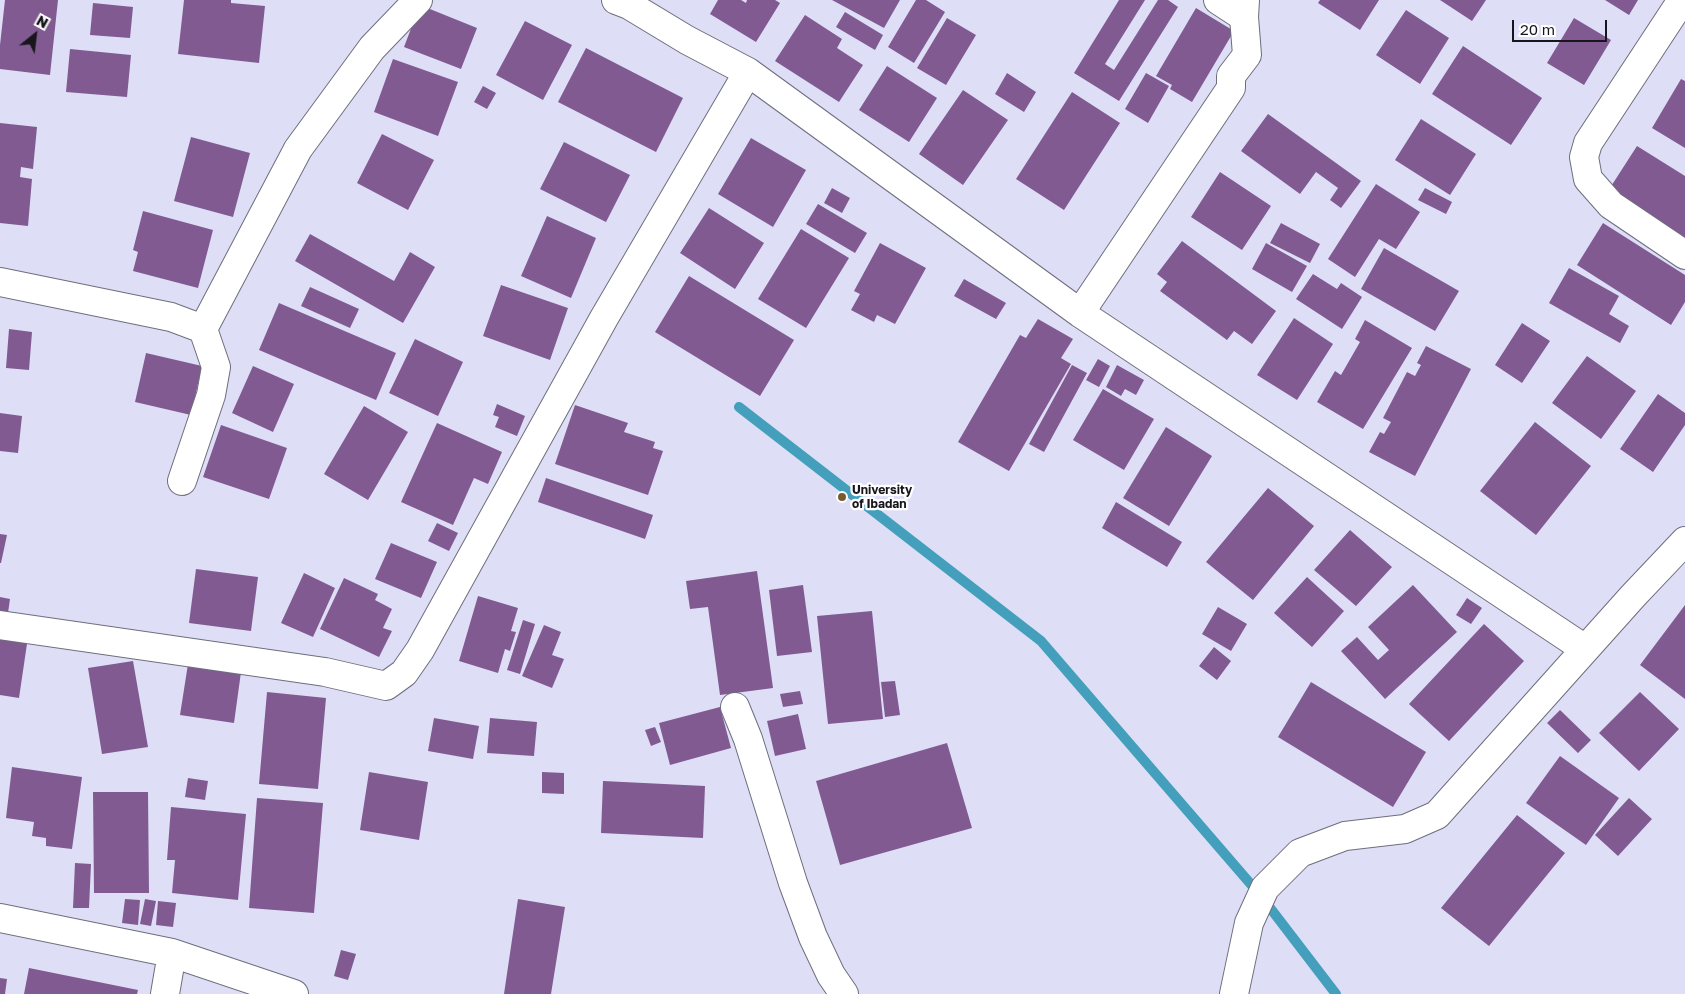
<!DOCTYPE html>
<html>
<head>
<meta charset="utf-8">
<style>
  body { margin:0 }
  #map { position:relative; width:1685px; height:994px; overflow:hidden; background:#eaebfc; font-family:"Golos Text",sans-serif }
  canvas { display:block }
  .north { position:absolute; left:10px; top:10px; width:50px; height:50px; -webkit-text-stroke:4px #fff; paint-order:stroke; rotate:29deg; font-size:14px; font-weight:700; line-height:20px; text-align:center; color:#16161c }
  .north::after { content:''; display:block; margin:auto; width:18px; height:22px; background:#16161c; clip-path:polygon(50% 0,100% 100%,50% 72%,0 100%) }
  .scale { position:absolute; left:1512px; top:20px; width:95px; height:22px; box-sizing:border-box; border:2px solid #16161c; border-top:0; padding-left:6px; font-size:15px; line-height:18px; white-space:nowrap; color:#16161c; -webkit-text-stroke:4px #fff; paint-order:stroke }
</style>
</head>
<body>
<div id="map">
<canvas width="1685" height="994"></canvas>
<div class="north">N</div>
<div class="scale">20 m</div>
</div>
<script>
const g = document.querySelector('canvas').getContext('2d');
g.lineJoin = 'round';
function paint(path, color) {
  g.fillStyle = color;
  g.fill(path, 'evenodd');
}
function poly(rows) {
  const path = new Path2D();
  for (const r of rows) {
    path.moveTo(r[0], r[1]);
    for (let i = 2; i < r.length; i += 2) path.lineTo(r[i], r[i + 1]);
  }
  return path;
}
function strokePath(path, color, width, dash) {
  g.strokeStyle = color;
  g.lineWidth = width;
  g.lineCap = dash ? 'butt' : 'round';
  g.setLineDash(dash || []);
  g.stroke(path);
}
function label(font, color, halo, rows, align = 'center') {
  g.font = font + ' "Golos Text",sans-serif';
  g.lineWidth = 4.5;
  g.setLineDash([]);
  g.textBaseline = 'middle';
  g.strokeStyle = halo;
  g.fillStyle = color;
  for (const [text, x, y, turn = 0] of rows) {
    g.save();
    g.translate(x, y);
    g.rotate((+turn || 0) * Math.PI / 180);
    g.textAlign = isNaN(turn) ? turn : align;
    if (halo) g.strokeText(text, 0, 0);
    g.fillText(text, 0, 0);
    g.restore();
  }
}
paint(poly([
  [0,0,1685,0,1685,994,0,994]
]), '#dedff7');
strokePath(poly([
  [739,407,1041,641,1261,896,1336,994]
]), '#439fbb', 10);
paint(poly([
  [5,0,58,0,50,75,0,69,0,45],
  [184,0,231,0,231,3,265,6,259,63,178,54],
  [718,0,741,0,746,3,747,0,775,0,780,3,756,42,710,14],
  [832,0,900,0,884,28],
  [916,0,926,0,945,12,914,63,888,47],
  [1119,0,1145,0,1105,64,1114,70,1158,0,1168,0,1178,7,1119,101,1074,73],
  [1320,0,1379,0,1360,30,1318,3],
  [1440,0,1486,0,1472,21],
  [1605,0,1638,0,1629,15],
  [93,3,133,7,130,38,90,35],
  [420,5,477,28,461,69,404,47],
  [1196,8,1234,31,1192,102,1170,89,1172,85,1156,76],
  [1406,10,1449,38,1420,84,1376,55],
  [845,12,883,35,875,50,836,27],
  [805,15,842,39,837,48,863,65,839,102,775,61],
  [947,18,976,35,946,85,917,68],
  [1574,18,1611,40,1584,85,1547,63],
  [525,21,572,45,543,100,496,75],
  [1463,46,1542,98,1511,145,1432,94],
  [586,48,683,98,656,152,558,102],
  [70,49,131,55,127,97,66,92],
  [393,59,458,82,438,136,374,112],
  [887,66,937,98,909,142,859,110],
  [1007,73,1036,92,1024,112,995,94],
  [1146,73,1169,86,1148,123,1125,109],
  [1681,79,1685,81,1685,148,1652,128],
  [483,86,496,93,487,109,474,102],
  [963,90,1008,120,963,185,919,154],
  [1072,92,1120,123,1064,210,1016,179],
  [1268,114,1361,181,1341,208,1330,200,1338,188,1316,172,1300,194,1241,151],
  [1421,119,1476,154,1450,195,1395,160],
  [0,123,37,127,33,169,21,167,20,177,32,179,28,226,0,223],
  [382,134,434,160,408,210,357,183],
  [191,137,250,153,233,217,174,201],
  [751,138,806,170,773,227,718,194],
  [564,142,630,175,606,222,540,189],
  [1637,146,1685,176,1685,239,1608,191],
  [1220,172,1271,206,1242,250,1191,217],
  [1376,184,1420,212,1396,249,1379,239,1355,277,1328,259],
  [832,188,850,198,842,213,824,203],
  [1425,188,1452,202,1446,214,1418,200],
  [818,204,867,233,855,253,806,224],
  [709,208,764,243,735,289,680,253],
  [143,211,213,230,198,288,133,271,138,252,133,250],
  [547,216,596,238,571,298,521,276],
  [1281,223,1320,244,1310,263,1270,243],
  [1603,223,1685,275,1685,302,1671,325,1577,265],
  [801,229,849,258,806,328,758,299],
  [310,234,394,281,410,252,435,267,403,323,295,261],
  [1182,241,1276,311,1252,344,1234,331,1227,340,1160,291,1167,282,1157,274],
  [880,243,926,268,895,324,877,315,874,322,851,310,860,294,854,291],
  [1266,243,1307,266,1292,292,1252,269],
  [1384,248,1459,291,1435,331,1361,289],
  [1569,268,1619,296,1609,314,1629,326,1620,343,1549,303],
  [1313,274,1337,289,1341,283,1362,297,1342,329,1296,299],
  [689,276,794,340,760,396,655,332],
  [964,279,1006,303,996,319,954,296],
  [501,285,568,308,550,360,483,336],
  [310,287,359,309,350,328,301,306],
  [279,303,396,353,376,400,259,350],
  [1294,318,1333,344,1297,400,1257,375],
  [1038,319,1073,339,1061,358,1071,364,1009,471,958,442,1020,335,1026,338],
  [1365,320,1412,348,1363,429,1317,402,1335,371,1341,375,1360,342,1355,339],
  [1522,323,1550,341,1522,383,1495,365],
  [9,329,32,332,29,370,6,368],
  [415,339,463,362,438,416,389,393],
  [1426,346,1471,369,1415,476,1369,452,1380,432,1384,434,1391,422,1383,418,1407,372,1415,376,1421,365,1417,363],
  [146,353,202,366,191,415,135,402],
  [1587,356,1636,391,1601,439,1552,403],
  [1098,359,1110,366,1099,387,1086,380],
  [1072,365,1087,373,1044,452,1029,444],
  [1117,365,1144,380,1136,395,1125,389,1121,396,1106,387],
  [253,366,294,384,273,432,232,413],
  [1103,389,1154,419,1124,470,1073,440],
  [1658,394,1685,413,1685,425,1653,472,1620,449],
  [497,404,525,416,517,436,495,427,499,417,493,415],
  [575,405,628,423,624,432,655,442,653,448,663,451,648,495,555,464],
  [364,406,408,432,368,500,324,474],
  [0,413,22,416,18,453,0,451],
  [1535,422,1591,466,1536,535,1480,491],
  [437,423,502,452,488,484,474,478,453,525,401,502],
  [221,425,287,448,269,499,203,477],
  [1166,427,1212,456,1169,526,1123,498],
  [546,478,653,515,645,539,538,502],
  [1268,488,1314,526,1253,600,1206,562],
  [1116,502,1182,542,1167,567,1102,528],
  [437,523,458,533,449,551,428,541],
  [1350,530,1392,567,1356,606,1314,570],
  [0,534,7,535,1,563,0,563],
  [391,543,437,562,421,598,375,579],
  [196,569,258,577,251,631,189,623],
  [757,571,773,688,720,695,708,607,690,609,686,581],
  [304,573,335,588,313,637,281,623],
  [1307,577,1344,611,1312,647,1274,613],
  [344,578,378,594,375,600,392,609,383,628,392,631,379,657,320,629],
  [803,585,812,652,777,656,769,590],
  [1413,585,1457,632,1385,699,1341,651,1357,637,1378,660,1389,650,1368,627],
  [478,596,518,608,511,631,516,632,510,651,505,649,498,673,459,661],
  [0,597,10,599,8,613,0,611],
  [1467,598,1482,608,1471,624,1456,615],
  [1685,605,1685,699,1640,665],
  [1218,607,1247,624,1231,651,1202,634],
  [872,611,883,719,828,724,817,616],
  [523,620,535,624,520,674,507,670],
  [1484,624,1524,661,1449,741,1409,704],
  [544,625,561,632,552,655,564,659,552,688,522,676],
  [0,633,28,637,19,698,0,695],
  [1214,647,1231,661,1217,680,1199,666],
  [133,661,148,747,102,754,88,668],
  [188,664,241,672,234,723,180,715],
  [895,681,900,715,885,717,881,682],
  [1311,682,1426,752,1393,807,1278,737],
  [800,691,803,704,783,707,780,694],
  [267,692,326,698,318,789,259,784],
  [1640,692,1679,729,1639,771,1599,733],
  [720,707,731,748,670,765,659,723],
  [1560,710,1591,740,1578,753,1547,723],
  [798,714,806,749,775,756,767,721],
  [434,718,479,726,473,759,428,751],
  [490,718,537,722,534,756,487,753],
  [655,727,661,742,651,746,645,730],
  [947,743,972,828,840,865,816,781],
  [1560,756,1619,798,1586,845,1526,803],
  [12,767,82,777,72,849,46,846,46,838,32,836,34,822,6,818],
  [369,772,428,782,419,840,360,830],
  [542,772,564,773,564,794,542,793],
  [188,778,208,781,205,800,185,797],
  [603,781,705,786,703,838,601,833],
  [93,792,148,792,149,893,94,893],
  [257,798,323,803,314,913,249,908],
  [1629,798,1652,819,1618,856,1595,835],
  [171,807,246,814,238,900,172,893,175,860,167,860],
  [1517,815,1565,853,1489,946,1441,908],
  [75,863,91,864,89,908,73,908],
  [125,899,140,900,138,925,122,923],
  [145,899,156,901,151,926,140,924],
  [518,899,565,907,551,994,504,994],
  [158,901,176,903,173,927,156,925],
  [341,950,356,954,348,980,334,976],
  [29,968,138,990,137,994,24,994],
  [0,978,7,979,5,994,0,994]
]), '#815a92');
const minor = poly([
  [616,0,629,5,687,40,748,72,1080,313,1585,649],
  [1218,0,1244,17],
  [1682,0,1588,143,1584,157,1588,179,1611,205,1685,255],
  [0,282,171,317,203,329,216,367,211,395,182,481],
  [1080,313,1231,88,1231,76,1247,55,1244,17,1245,0],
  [203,329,298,149,372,48,418,0],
  [0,625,325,672,386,686,404,673,420,650,604,318,748,72],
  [735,707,748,739,793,883,813,937,831,975,844,994],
  [0,918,172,953,294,994],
  [165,994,172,953],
  [1234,994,1249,923,1265,888,1300,853,1345,836,1405,829,1437,815,1633,596,1685,541]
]);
strokePath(minor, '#6e6e7d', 30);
strokePath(minor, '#fff', 28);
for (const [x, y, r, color] of [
  [842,497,5,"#765d2e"]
]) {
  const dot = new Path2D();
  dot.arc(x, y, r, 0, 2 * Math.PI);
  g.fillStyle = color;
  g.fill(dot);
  strokePath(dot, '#fff', 2);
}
label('bold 12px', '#16161c', '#fff', [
  ["University",852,490],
  ["of Ibadan",852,504]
], 'left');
</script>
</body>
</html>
